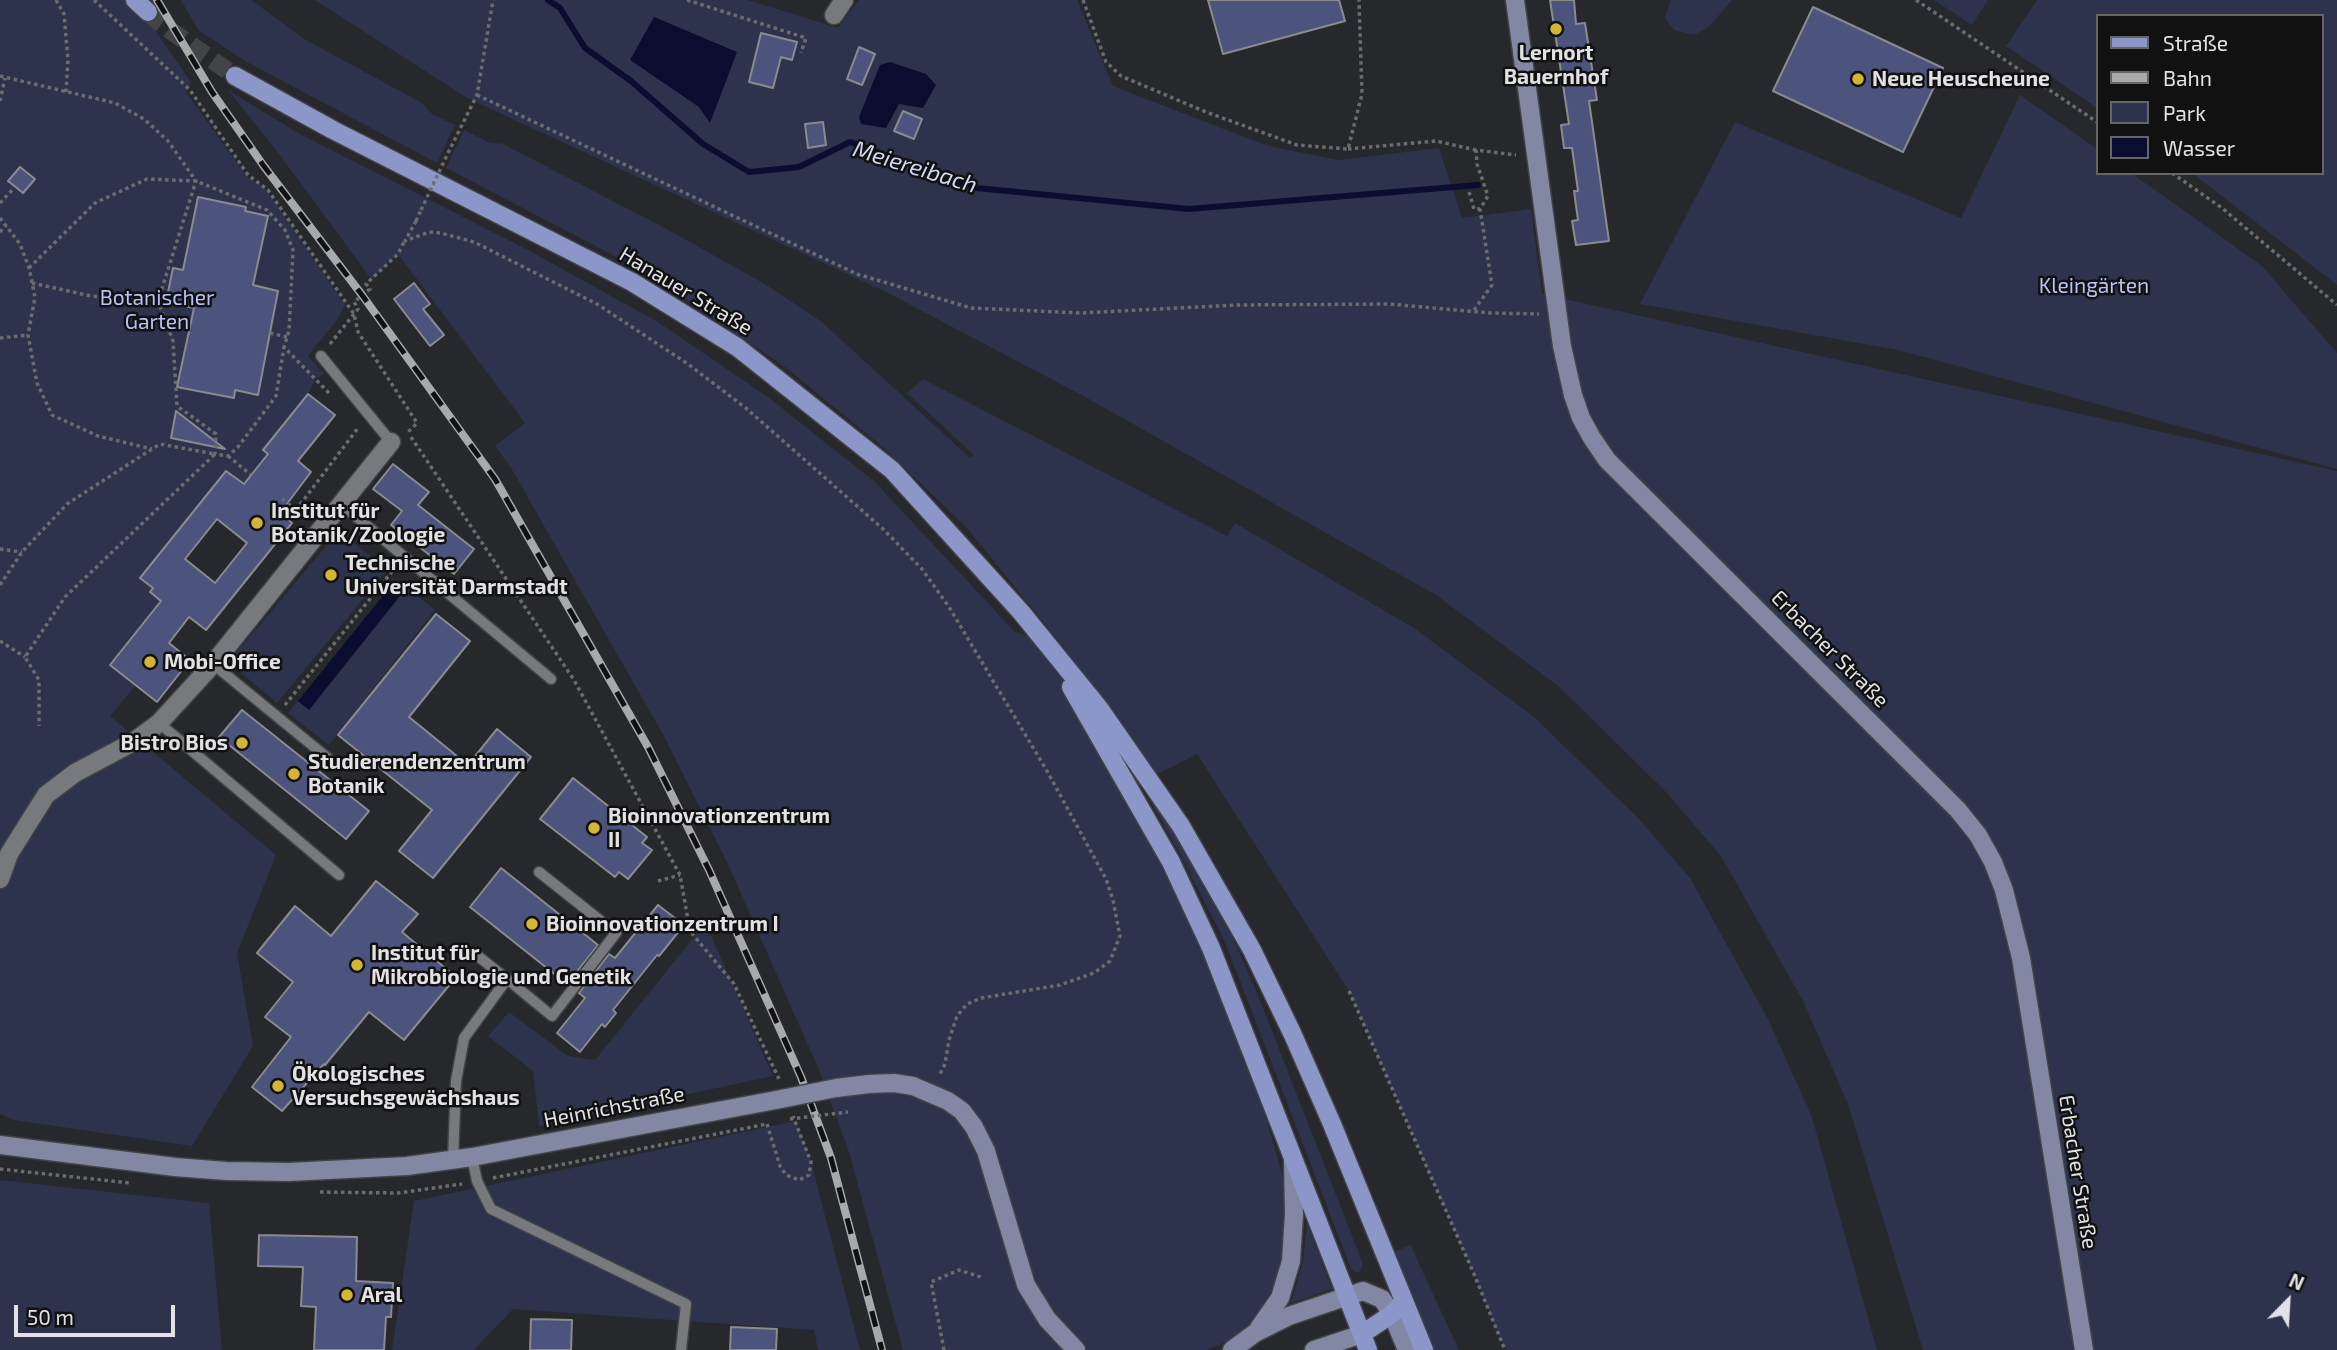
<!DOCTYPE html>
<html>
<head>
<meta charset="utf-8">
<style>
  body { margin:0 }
  #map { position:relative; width:2337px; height:1350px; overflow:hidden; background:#27282b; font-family:"Exo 2",sans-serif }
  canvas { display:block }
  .legend { position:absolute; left:2096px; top:14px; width:228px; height:161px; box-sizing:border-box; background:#111112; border:2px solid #656566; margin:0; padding:9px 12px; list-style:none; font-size:21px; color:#e2e2e4 }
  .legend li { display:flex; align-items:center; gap:14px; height:35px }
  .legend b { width:35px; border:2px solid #656566 }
  .north { position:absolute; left:2253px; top:1266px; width:70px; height:70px; -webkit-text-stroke:5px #111112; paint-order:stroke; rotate:24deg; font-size:19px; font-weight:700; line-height:28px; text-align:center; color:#e2e2e4 }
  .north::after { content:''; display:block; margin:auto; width:24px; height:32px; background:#e2e2e4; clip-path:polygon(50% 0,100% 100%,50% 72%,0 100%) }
  .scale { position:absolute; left:14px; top:1305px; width:161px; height:32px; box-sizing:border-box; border:4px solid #e2e2e4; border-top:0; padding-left:9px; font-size:21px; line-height:24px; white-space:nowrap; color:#e2e2e4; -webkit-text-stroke:5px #111112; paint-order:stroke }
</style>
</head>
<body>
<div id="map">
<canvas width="2337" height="1350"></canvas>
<ul class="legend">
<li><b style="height:9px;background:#8c96c9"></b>Straße</li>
<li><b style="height:9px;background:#a8a9ab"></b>Bahn</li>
<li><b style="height:19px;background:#2d324d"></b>Park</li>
<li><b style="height:19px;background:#0b0d30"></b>Wasser</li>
</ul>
<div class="north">N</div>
<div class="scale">50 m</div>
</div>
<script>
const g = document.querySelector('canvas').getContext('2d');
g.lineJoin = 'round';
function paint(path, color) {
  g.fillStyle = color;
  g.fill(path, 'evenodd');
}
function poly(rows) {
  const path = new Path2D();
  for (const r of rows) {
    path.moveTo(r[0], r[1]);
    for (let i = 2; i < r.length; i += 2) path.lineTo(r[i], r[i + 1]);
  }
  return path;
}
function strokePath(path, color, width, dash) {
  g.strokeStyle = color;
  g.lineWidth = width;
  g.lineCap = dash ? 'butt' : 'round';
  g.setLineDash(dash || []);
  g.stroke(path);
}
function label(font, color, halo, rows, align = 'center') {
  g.font = font + ' "Exo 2",sans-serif';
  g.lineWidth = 5;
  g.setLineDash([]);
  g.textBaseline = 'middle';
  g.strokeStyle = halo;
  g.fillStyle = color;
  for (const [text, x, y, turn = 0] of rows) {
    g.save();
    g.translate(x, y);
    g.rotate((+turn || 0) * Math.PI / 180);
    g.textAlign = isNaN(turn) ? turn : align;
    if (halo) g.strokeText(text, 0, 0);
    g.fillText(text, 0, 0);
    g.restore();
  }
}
paint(poly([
  [0,0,134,0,191,82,186,92,247,177,265,188,345,305,338,319,308,356,324,374,316,379,308,394,263,449,268,454,244,484,226,471,141,578,153,588,150,592,161,601,110,665,136,685,110,716,276,855,237,953,253,1046,192,1146,14,1120,0,1114],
  [181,0,251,0,306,40,422,103,432,114,455,125,437,163,245,61,198,30],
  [315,0,748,0,838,28,859,0,1077,0,1113,86,1268,146,1338,160,1439,148,1462,218,1531,209,1542,294,2337,471,2337,1350,1923,1350,1848,1104,1803,1001,1721,856,1666,792,1558,686,1436,595,1087,398,886,292,467,98],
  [1671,0,1732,0,1709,27,1694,35,1674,30,1665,18],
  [1934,0,1988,0,1972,25],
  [2037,0,2337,0,2337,285,2192,173,2321,173,2321,16,2097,16,2097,108,2006,46],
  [228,90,298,133,530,251,658,322,768,397,875,482,1015,632,1044,640,1124,779,1234,1005,1285,1184,1284,1239,1281,1259,1271,1294,1247,1327,1228,1341,1207,1350,903,1350,849,1152,819,1070,727,862,665,738,511,468,495,446,525,423,398,254,372,280,279,154],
  [2020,95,2097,149,2097,173,2131,173,2262,266,2337,353,2337,469,1898,350,1640,304,1735,122,1961,218],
  [464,130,488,142,503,144,663,227,765,284,822,322,970,458,974,455,907,393,923,379,1227,536,1235,523,1414,628,1533,716,1638,818,1690,878,1768,1019,1812,1117,1877,1350,1505,1350,1474,1274,1349,991,1197,754,1156,775,1049,629,966,527,885,449,785,367,685,299,626,262,446,168],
  [339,531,387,570,277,703,228,662],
  [397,579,435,610,329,745,288,713,298,701,308,709,404,590,394,582],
  [1133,770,1170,823,1233,938,1258,995,1363,1264,1360,1272,1355,1272,1351,1269,1225,942,1180,854],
  [708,929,773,1076,539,1126,533,1071,488,1036,509,1012,568,1056,595,1060,698,932],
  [796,1121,811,1162,860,1350,818,1350,814,1330,513,1309,474,1350,392,1350,414,1201],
  [0,1180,209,1203,222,1350,0,1350],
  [1307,1223,1332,1289,1291,1303,1303,1262],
  [1411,1245,1421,1268,1459,1350,1434,1350,1393,1252]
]), '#2d324d');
paint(poly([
  [654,17,737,52,710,123,699,107,630,60],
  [890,62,926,74,936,85,923,108,899,104,886,128,861,124,859,117,880,65],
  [394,582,404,591,309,710,298,701]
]), '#0b0d30');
strokePath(poly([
  [548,0,560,8,585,48,631,81,703,144,749,172,799,167,850,142,977,188,1189,209,1478,185]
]), '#0b0d30', 6);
const building = poly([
  [1208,0,1339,0,1345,21,1223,54,1208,0],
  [1550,0,1574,0,1576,24,1585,23,1597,100,1589,101,1609,241,1576,245,1572,221,1578,220,1574,191,1578,191,1572,148,1564,148,1561,125,1569,124,1550,0],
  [1813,7,1943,68,1903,152,1773,91,1813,7],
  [761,33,797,42,792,60,781,57,773,88,749,82,761,33],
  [859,47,875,54,862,85,847,79,859,47],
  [903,111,922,119,914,139,894,131,903,111],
  [823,122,826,145,808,148,805,124,823,122],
  [20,167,35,179,23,193,8,181,20,167],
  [198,197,246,207,245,211,268,216,253,285,278,291,258,395,235,390,234,398,177,387,194,308,166,302,173,268,183,270,198,197],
  [414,283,430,304,423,309,444,335,430,346,394,299,414,283],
  [308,394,335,415,298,461,311,472,280,513,292,523,206,630,189,617,169,643,190,660,157,702,110,665,161,601,150,592,153,588,140,578,226,471,244,484,268,454,263,450,308,394],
  [217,519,247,543,215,583,185,559,217,519],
  [176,411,225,449,171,438,176,411],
  [393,464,429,492,418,505,474,549,454,574,391,525,402,511,373,489,393,464],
  [436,614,470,641,409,717,468,765,497,729,531,757,433,878,399,851,432,810,338,735,436,614],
  [242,710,369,811,346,839,219,737,242,710],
  [573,778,647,837,642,843,652,850,628,879,619,872,615,877,540,819,573,778],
  [501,868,598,945,567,984,470,907,501,868],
  [376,881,418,914,402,932,456,977,404,1040,369,1012,325,1065,324,1064,282,1111,252,1087,291,1037,265,1017,293,982,257,953,295,906,331,936,376,881],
  [658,905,684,925,659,956,657,955,613,1010,616,1013,605,1027,602,1024,580,1052,557,1033,585,998,579,993,609,954,615,958,658,905],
  [259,1235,357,1237,356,1281,393,1283,391,1317,386,1317,384,1350,314,1350,316,1307,301,1306,303,1267,258,1266,259,1235],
  [531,1319,572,1320,571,1350,530,1350,531,1319],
  [731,1327,777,1329,776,1350,730,1350,731,1327]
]);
paint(building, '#4c537d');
strokePath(building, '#8a8b8f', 2);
strokePath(poly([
  [148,12,160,23,235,76]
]), '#434447', 18, [18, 9]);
const lane = poly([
  [321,356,391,442],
  [341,504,551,679],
  [213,664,335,764],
  [159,723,339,875],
  [474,953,507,979],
  [472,1157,477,1181,491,1209,686,1304,681,1350],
  [453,1160,456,1081,464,1038,507,979,552,1016,616,933,539,872]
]);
const street = poly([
  [834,15,844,0],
  [0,879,9,854,46,795,75,773,135,741,159,723,213,664,391,442]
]);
const secondary = poly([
  [1515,0,1562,346,1573,395,1581,418,1592,438,1607,460,1958,810,1978,835,1993,862,2004,890,2021,958,2084,1350],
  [836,1088,869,1084,894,1083,913,1086,948,1101,962,1111,974,1127,986,1151,1026,1285,1047,1319,1076,1350],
  [0,1145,175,1167,226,1171,289,1172,407,1166,472,1157,776,1100],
  [1259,1328,1280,1298,1291,1261,1294,1214,1293,1161],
  [1232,1350,1255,1333,1289,1316,1363,1291,1382,1299,1392,1314,1407,1350],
  [1314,1350,1362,1334]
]);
const primary = poly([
  [135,0,148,12],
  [235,76,333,130,632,282,737,347,892,470,1021,612,1099,708,1181,826,1252,950,1293,1035,1332,1124,1424,1350],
  [1071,687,1171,862,1211,948,1368,1350],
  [1362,1334,1392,1314,1403,1302]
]);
strokePath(lane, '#424345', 13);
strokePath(street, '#424345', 21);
strokePath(secondary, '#424345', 21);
strokePath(primary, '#424345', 21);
strokePath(poly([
  [56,0,64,14,68,60,66,92],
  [94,0,190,90,248,175,268,190,354,314,358,332,417,423,407,433],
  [687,0,806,38,801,53],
  [1083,0,1106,62,1121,76,1206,112,1297,145,1348,149,1362,94,1359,0],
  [1916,0,2097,122],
  [0,76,115,103,144,119,168,141,196,181,158,301,173,341,177,406,216,434,215,454,228,456,238,447,276,396,284,347,330,394],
  [477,95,857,274,971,308,1081,313,1237,305,1389,304,1490,313,1539,314],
  [0,101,5,78],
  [1348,149,1436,141,1476,150],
  [448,153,477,95,493,0],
  [2172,173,2222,208,2337,305],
  [1469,192,1474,209,1480,209],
  [0,203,14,188],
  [0,218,20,244,29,268,35,297,28,335,37,383,52,415,98,436,152,449],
  [416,221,405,241,429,232,441,233,474,242,597,304,688,364,747,409,883,529,922,569,949,607,1047,771,1106,879,1113,900,1120,936,1110,961,1094,973,1060,985,981,998,967,1004,957,1016,949,1040,945,1064,939,1076],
  [416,221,421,210],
  [0,232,6,225],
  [29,268,95,203,147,179,196,181,267,210,285,230,293,250,289,331,284,347],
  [32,283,91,296,158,301],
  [1474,310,1492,285,1480,209,1488,196,1477,164,1476,150,1516,155],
  [270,333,287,337],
  [0,338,28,335],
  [330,344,358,309,354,302,370,289,366,284,398,254,405,240],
  [411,437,574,680,680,875,690,931,734,984,779,1079],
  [228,456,251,475],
  [282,499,296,510],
  [307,519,296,510,358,428],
  [0,549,22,552],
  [0,585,22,552,67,504,152,449,160,444,215,454,65,597,25,657,39,680,39,726],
  [0,641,25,657],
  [285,705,394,569],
  [658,881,680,875],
  [1349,991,1474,1274,1505,1350],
  [767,1124,780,1166,786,1175,799,1180,809,1175,811,1162,793,1116],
  [0,1169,130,1183],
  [493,1178,767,1124],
  [320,1192,398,1193,462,1184],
  [944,1350,931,1282,959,1270,984,1278]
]), '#6b6c6f', 3.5, [3.5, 3.5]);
strokePath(lane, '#78797c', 10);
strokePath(street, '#78797c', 18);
strokePath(secondary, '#8287a3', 18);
strokePath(primary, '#8c96c9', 18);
const rail = poly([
  [157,0,212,92,263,165,362,295,495,479,648,747,709,870,801,1077,831,1158,882,1350]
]);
strokePath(rail, '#a8a9ab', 8);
strokePath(rail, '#111112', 5, [16]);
const secondaryBridge = poly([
  [776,1100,836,1088]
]);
strokePath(secondaryBridge, '#424345', 21, []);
strokePath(poly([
  [421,210,448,153],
  [790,1119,848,1112]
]), '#6b6c6f', 3.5, [3.5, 3.5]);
strokePath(secondaryBridge, '#8287a3', 18);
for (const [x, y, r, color] of [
  [1556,29,7,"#d3b635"],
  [1858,79,7,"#d3b635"],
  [257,523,7,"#d3b635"],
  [331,575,7,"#d3b635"],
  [150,662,7,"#d3b635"],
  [242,743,7,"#d3b635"],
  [294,774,7,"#d3b635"],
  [594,828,7,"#d3b635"],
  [532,924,7,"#d3b635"],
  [357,965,7,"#d3b635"],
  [278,1086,7,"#d3b635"],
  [347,1295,7,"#d3b635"]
]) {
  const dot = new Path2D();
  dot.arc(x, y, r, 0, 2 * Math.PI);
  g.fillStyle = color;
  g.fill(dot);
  strokePath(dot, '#111112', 2.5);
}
label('bold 21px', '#e2e2e4', '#111112', [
  ["Lernort",1556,53,"center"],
  ["Bauernhof",1556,77,"center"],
  ["Neue Heuscheune",1872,79],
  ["Institut für",271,511],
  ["Botanik/Zoologie",271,535],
  ["Technische",345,563],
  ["Universität Darmstadt",345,587],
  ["Mobi-Office",164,662],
  ["Bistro Bios",228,743,"right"],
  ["Studierendenzentrum",308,762],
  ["Botanik",308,786],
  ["Bioinnovationzentrum",608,816],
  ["II",608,840],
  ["Bioinnovationzentrum I",546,924],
  ["Institut für",371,953],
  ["Mikrobiologie und Genetik",371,977],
  ["Ökologisches",292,1074],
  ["Versuchsgewächshaus",292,1098],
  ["Aral",361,1295]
], 'left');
label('21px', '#b7c2fa', '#111112', [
  ["Kleingärten",2094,286],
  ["Botanischer",157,298],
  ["Garten",157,322]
]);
label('21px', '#e2e2e4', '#111112', [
  ["Hanauer Straße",686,291,31],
  ["Erbacher Straße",1830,649,45],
  ["Heinrichstraße",614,1107,-11],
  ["Erbacher Straße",2078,1172,81]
]);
label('italic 23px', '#d2d8f4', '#111112', [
  ["Meiereibach",915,167,17]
]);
</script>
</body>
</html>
